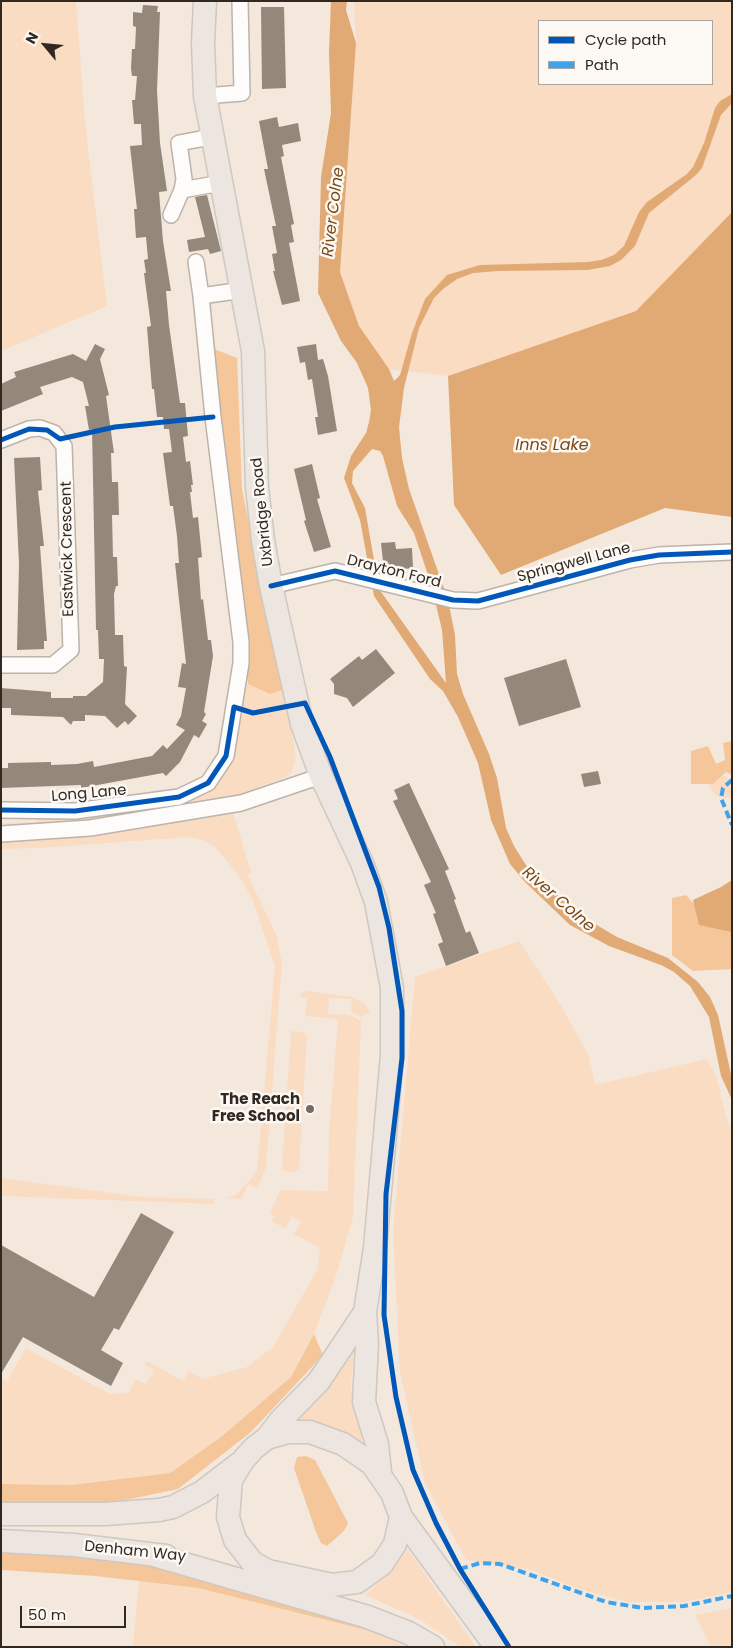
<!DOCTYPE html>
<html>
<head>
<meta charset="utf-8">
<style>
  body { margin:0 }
  #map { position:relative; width:733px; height:1648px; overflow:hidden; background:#f4e8dd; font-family:Poppins,sans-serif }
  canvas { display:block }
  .frame { position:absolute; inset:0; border:2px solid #312821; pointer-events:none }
  .legend { position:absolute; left:538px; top:20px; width:175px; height:65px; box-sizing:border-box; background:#fcf8f4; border:1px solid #aba5a0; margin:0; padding:6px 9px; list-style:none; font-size:15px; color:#312821 }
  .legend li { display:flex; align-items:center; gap:10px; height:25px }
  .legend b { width:25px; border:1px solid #aba5a0 }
  .north { position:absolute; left:20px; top:20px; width:50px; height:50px; -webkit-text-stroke:4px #fcf8f4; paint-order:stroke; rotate:298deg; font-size:14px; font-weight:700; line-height:20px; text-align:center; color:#312821 }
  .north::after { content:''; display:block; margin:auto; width:18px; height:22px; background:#312821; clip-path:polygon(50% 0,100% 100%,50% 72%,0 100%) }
  .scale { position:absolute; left:20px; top:1606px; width:106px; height:22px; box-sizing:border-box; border:2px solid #312821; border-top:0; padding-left:6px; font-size:15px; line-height:18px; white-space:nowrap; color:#312821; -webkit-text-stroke:4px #fcf8f4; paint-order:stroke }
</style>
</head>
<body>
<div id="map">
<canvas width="733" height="1648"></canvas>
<div class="frame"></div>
<ul class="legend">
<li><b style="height:6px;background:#0057b8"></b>Cycle path</li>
<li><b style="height:6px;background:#3ea3ea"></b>Path</li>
</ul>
<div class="north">N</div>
<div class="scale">50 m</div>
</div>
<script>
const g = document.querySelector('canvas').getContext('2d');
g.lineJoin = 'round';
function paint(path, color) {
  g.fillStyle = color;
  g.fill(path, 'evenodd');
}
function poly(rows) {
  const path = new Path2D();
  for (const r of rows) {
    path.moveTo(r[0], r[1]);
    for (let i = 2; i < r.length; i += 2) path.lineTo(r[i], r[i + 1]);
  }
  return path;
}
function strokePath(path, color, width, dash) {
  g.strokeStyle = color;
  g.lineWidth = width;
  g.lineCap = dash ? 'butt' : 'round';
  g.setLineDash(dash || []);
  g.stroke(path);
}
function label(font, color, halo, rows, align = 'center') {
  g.font = font + ' Poppins,sans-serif';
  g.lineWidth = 5;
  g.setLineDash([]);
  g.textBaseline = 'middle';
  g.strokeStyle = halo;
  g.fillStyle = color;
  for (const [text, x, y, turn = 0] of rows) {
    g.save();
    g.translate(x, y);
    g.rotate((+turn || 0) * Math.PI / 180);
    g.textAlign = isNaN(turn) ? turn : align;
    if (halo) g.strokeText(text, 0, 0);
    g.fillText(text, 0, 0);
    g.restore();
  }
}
paint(poly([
  [1,1,76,1,85,122,107,306,1,351],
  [354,1,732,1,732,212,636,311,448,376,389,369,359,326,340,272,356,43],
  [539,21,712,21,712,84,539,84],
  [248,684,270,694,283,690,296,755,294,765,290,774,285,777,237,796,103,822,1,830,1,823,37,822,39,819,215,784,244,685],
  [717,772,732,780,732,799,717,796,706,782],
  [228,810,233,812,251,872,248,876,276,934,282,963,266,1167,258,1188,248,1184,241,1199,225,1198,236,1195,257,1172,275,966,252,898,237,873,215,847,203,840,189,837,39,848,1,849,1,838],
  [519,941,559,1002,589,1056,595,1085,707,1059,716,1076,728,1124,732,1126,732,1592,685,1602,628,1602,579,1589,532,1570,466,1560,425,1483,400,1372,393,1231,415,977],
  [306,991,352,997,364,1003,370,1013,360,1017,351,1011,352,999,329,998,328,1014,351,1015,361,1021,353,1217,336,1276,314,1334,291,1377,221,1437,170,1473,71,1485,1,1484,1,1378,7,1381,26,1348,110,1394,129,1392,136,1379,146,1384,154,1370,145,1365,147,1361,183,1381,189,1371,202,1379,247,1367,273,1347,317,1270,320,1248,294,1234,301,1221,292,1216,285,1229,272,1221,274,1217,270,1213,280,1190,328,1191,329,1132,338,1019,305,1016,307,998,300,997,301,993],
  [291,1031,303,1032,307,1037,299,1168,294,1172,284,1171,282,1167],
  [1,1178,141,1197,214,1199,213,1204,1,1196],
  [354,1349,351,1388,363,1444,333,1427,295,1421],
  [405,1546,406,1547,476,1647,461,1647,421,1620,365,1595,392,1570],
  [139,1581,198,1588,374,1632,408,1647,133,1647],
  [732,1608,732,1647,711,1647,695,1615]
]), '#fadcc2');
paint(poly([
  [209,347,237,358,242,489,283,690,270,694,248,684],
  [732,741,732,775,726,772,713,784,691,784,691,751,708,746,716,764,725,760,723,743],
  [686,895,708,920,732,926,732,969,693,971,672,955,672,898],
  [314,1334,323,1355,251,1432,178,1489,116,1502,1,1504,1,1484,71,1485,170,1473,221,1437,291,1377],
  [306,1456,315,1460,348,1523,344,1531,327,1546,321,1543,316,1532,294,1468,297,1457],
  [1,1551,78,1554,146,1562,374,1626,374,1632,198,1588,96,1576,1,1570]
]), '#f5c69a');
paint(poly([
  [331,1,347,1,346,10,356,43,340,272,359,326,389,369,394,381,400,375,412,333,425,299,447,275,480,265,588,262,601,260,614,255,624,246,639,212,647,202,687,174,693,167,704,143,715,108,720,101,732,94,732,103,721,115,702,168,696,175,649,213,635,246,621,260,610,266,588,270,498,271,473,273,457,279,443,289,434,298,419,328,404,388,399,427,402,458,409,489,448,600,455,635,457,674,463,694,489,754,497,778,506,828,514,846,526,865,578,914,617,937,668,958,698,982,710,997,718,1015,732,1079,732,1100,721,1076,709,1017,690,986,674,972,661,965,609,946,570,925,525,882,510,864,491,820,478,763,458,717,443,691,430,679,374,596,360,520,344,478,351,456,366,433,369,422,371,410,368,388,357,363,341,341,318,293,321,177,331,113,329,52],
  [372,449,380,451,383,456,397,506,414,533,431,584,442,630,446,683,379,589,365,508,352,483,353,471],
  [732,212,732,517,665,508,501,575,454,505,448,376,636,311],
  [732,880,732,932,699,925,693,900,721,887]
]), '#e1aa75');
paint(poly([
  [143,5,158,6,157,12,160,12,157,91,160,143,167,191,159,192,163,241,171,291,166,291,169,325,180,403,185,403,188,436,183,437,186,462,190,461,193,485,191,485,192,492,190,492,193,518,198,517,202,557,198,558,201,600,203,599,208,640,211,640,213,656,204,712,206,714,202,721,207,724,199,738,194,735,180,762,166,776,163,773,81,788,81,785,1,788,1,768,8,768,8,763,51,762,51,765,77,764,93,761,94,767,152,756,163,745,167,749,185,730,176,725,181,716,186,688,178,687,182,663,186,664,175,563,179,563,177,536,173,506,170,506,163,453,172,452,169,429,164,429,163,417,157,417,154,389,152,389,147,327,151,326,144,273,146,273,144,260,148,259,146,237,136,238,134,209,137,209,130,146,142,145,141,124,134,124,132,100,135,100,137,76,132,76,131,68,132,49,135,49,136,27,133,26,133,12,142,13],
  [261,7,284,7,286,88,262,89],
  [277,117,279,127,298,123,301,141,282,145,284,156,281,157,294,224,291,225,294,242,289,243,300,301,282,305,273,271,275,271,272,254,277,253,272,226,276,226,264,169,268,169,259,121],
  [207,195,221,251,210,254,208,249,189,252,187,240,205,237,195,197],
  [95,344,105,349,100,359,109,395,106,396,114,453,111,453,112,482,118,482,119,515,112,515,113,557,117,557,118,586,116,586,114,594,115,635,123,635,124,666,127,667,125,704,137,716,128,725,125,721,117,728,105,716,85,715,85,721,73,721,71,725,63,717,11,715,11,708,1,708,1,688,51,692,51,698,73,698,73,696,86,696,103,682,104,659,99,659,98,630,96,630,92,429,89,430,85,406,89,406,83,382,72,377,40,387,43,394,1,411,1,384,16,377,14,372,73,354,86,361],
  [316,344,318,360,323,359,328,376,337,431,318,435,315,417,318,417,312,379,308,380,305,362,300,363,297,347],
  [40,457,42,490,38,491,44,546,40,546,47,641,44,641,44,649,17,650,19,564,14,458],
  [312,464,320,498,317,499,331,547,314,552,304,521,306,520,294,469],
  [395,542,396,549,412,548,413,568,384,571,381,543],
  [376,649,395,673,353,707,347,698,334,694,334,684,330,679,359,656,362,660],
  [566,659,581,707,519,726,504,678],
  [598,771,601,784,584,787,581,774],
  [409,783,449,869,445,871,456,899,454,900,466,933,470,931,479,953,446,966,438,944,443,942,433,914,436,913,424,885,431,882,393,801,398,799,394,790],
  [141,1213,174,1232,119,1330,114,1328,101,1350,123,1363,111,1386,23,1337,1,1374,1,1245,94,1297]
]), '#94887b');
const minor = poly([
  [205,96,242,93,240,1],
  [211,137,179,143,184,179,182,190,221,183],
  [171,215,182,190],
  [196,262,201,296],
  [1,440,29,429,40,428,54,433,64,446,71,650,53,665,1,665],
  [271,586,335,571,453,600,478,601,630,560,659,555,732,552],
  [1,810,75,811,179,797,208,783,226,756,241,663,241,642,213,417,201,296,243,290],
  [1,834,90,828,241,803,321,776]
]);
const primary = poly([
  [205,1,203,43,205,96,253,351,257,487,263,540,271,586,302,724,321,776,362,863,376,902,392,988,392,1055,375,1248,365,1312,367,1344,364,1402,377,1444,380,1472],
  [289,1432,310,1432,343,1444,372,1464,392,1493,401,1517,395,1544,382,1564,357,1582,332,1585,268,1571,253,1563,235,1540,228,1517,231,1480,244,1459,254,1448,267,1438,289,1432],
  [267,1438,280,1421,319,1381,365,1312],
  [1,1514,105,1514,159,1510,173,1507,202,1492,240,1463],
  [401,1517,496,1647],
  [1,1541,74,1545,166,1556],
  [150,1554,365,1616,409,1633,433,1647]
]);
strokePath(minor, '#bcb3aa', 18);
strokePath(primary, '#cec8c2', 25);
strokePath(minor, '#fdfcfa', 15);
strokePath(primary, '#ece5e0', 22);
strokePath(poly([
  [732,780,723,788,721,798,732,825],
  [460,1569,480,1563,500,1564,606,1602,643,1608,684,1606,732,1596]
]), '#3ea3ea', 4, [8, 4]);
strokePath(poly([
  [1,440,29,429,47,430,60,439,115,427,213,417],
  [271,586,335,571,453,600,478,601,630,560,659,555,732,552],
  [1,810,75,811,179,797,208,783,226,756,234,707,253,713,305,703,330,757,379,887,389,928,402,1011,402,1058,386,1194,384,1315,396,1397,413,1470,436,1523,460,1569,509,1647]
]), '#0057b8', 5);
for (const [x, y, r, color] of [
  [310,1109,5,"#756b63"]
]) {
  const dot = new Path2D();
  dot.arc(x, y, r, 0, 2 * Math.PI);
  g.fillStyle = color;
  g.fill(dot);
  strokePath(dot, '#fcf8f4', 2);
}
label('15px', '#312821', '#fcf8f4', [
  ["Uxbridge Road",263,512,-96],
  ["Eastwick Crescent",68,549,-91],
  ["Springwell Lane",574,563,-15],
  ["Drayton Ford",394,572,14],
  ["Long Lane",89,794,-5],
  ["Denham Way",135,1552,6]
]);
label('bold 15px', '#312821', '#fcf8f4', [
  ["The Reach",300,1100],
  ["Free School",300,1117]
], 'right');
label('italic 16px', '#794814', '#fcf8f4', [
  ["River Colne",334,212,-83],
  ["Inns Lake",552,446],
  ["River Colne",558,900,41]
]);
</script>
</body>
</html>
